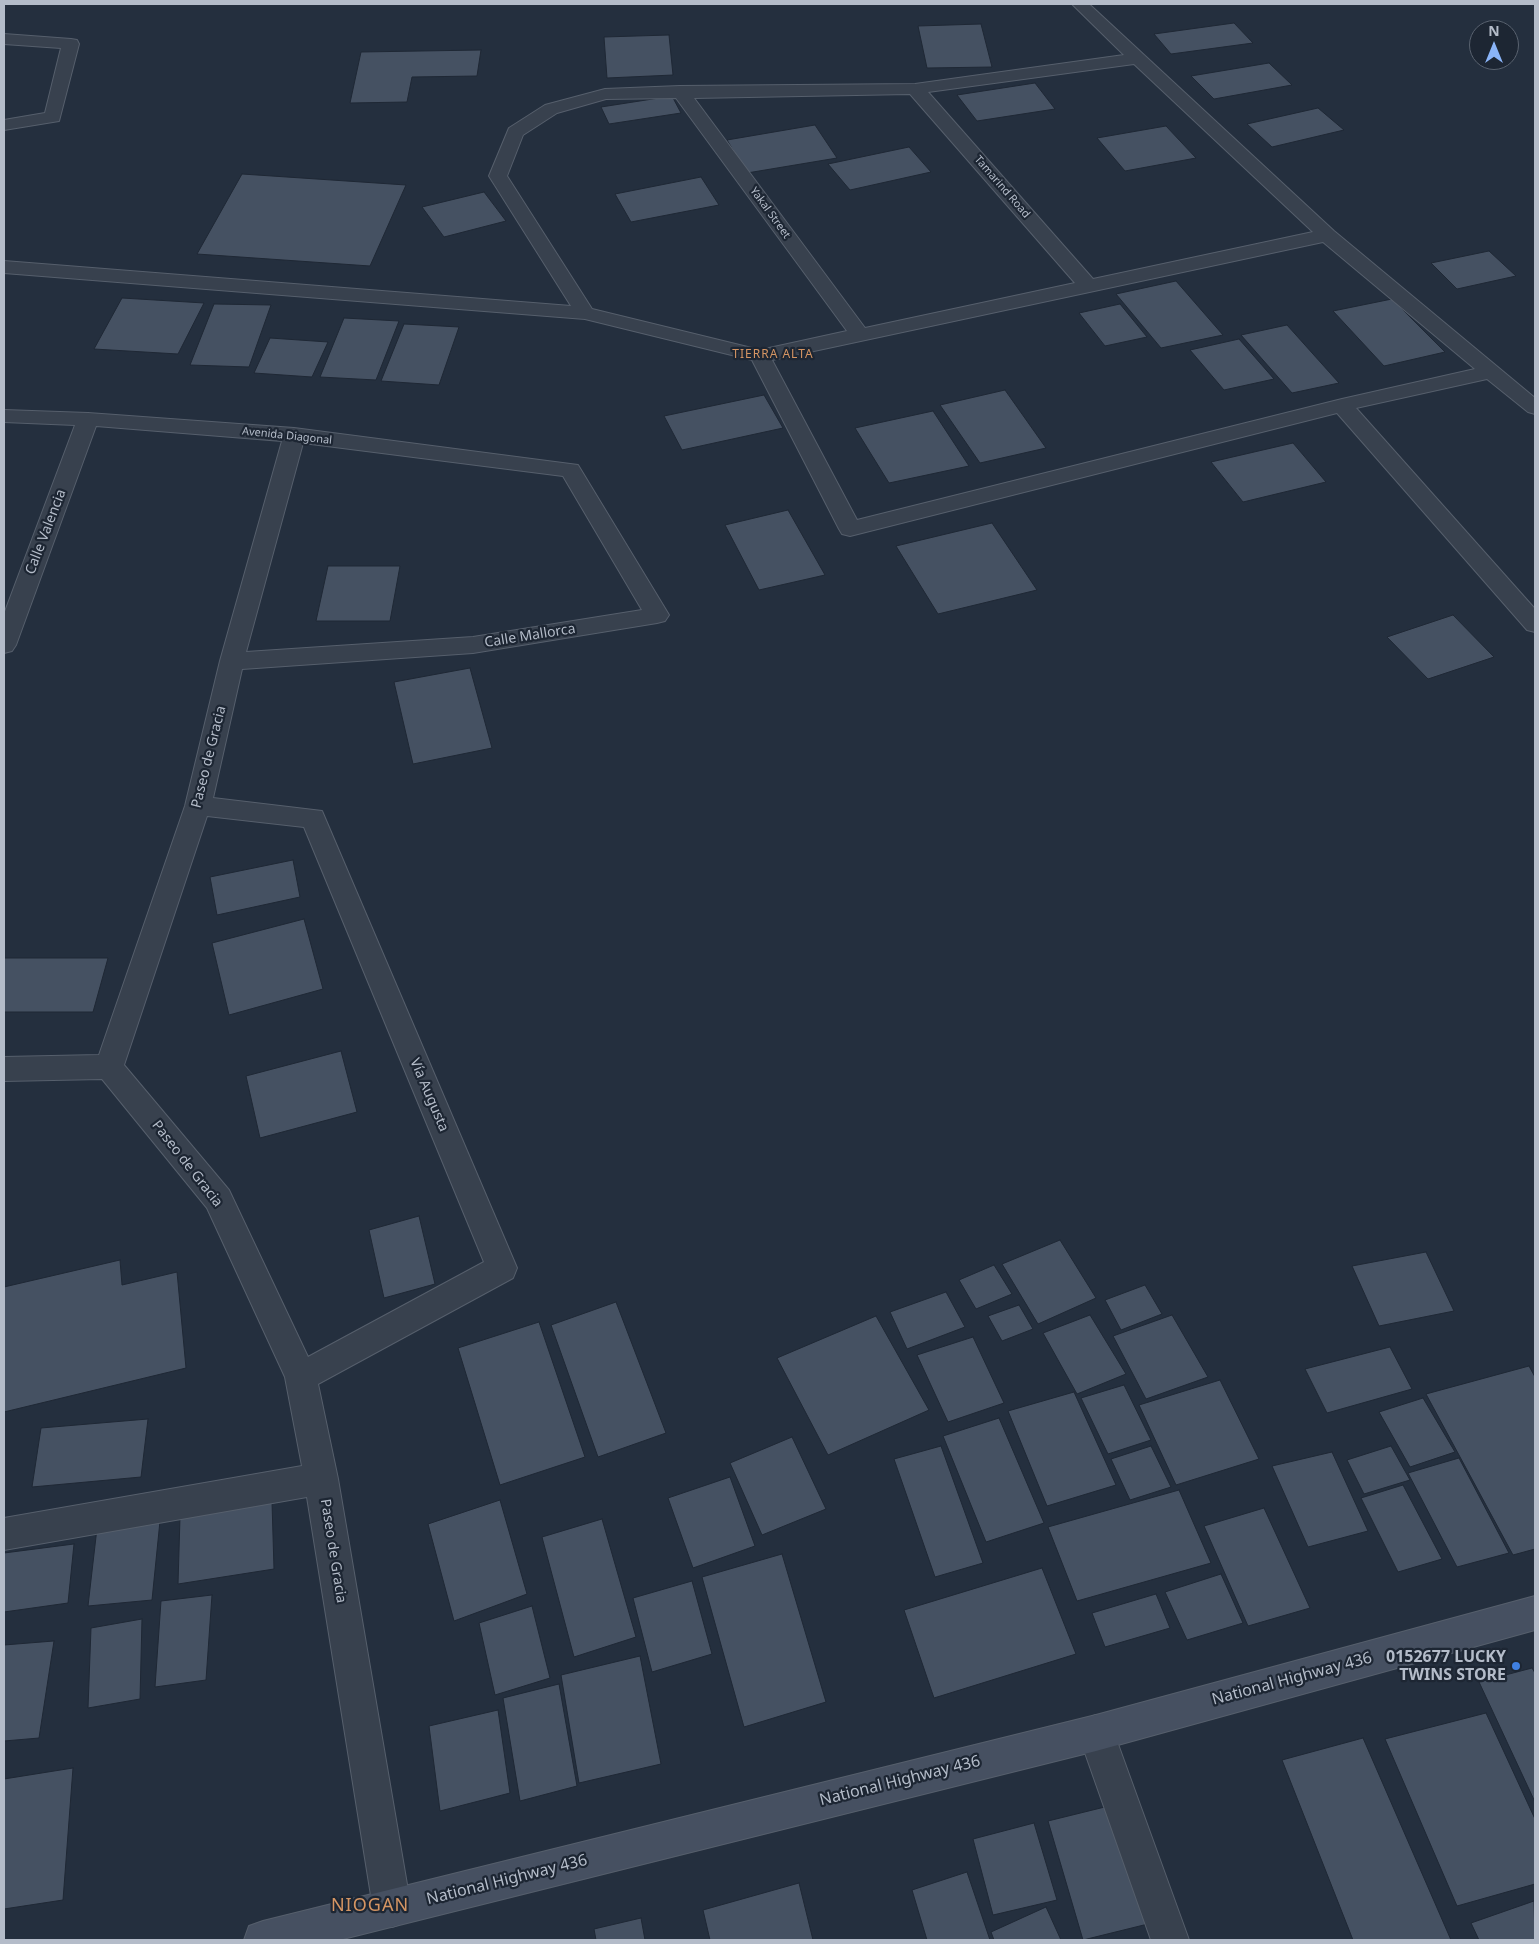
<!DOCTYPE html>
<html>
<head>
<meta charset="utf-8">
<style>
  body { margin:0 }
  #map { position:relative; width:1539px; height:1944px; overflow:hidden; background:#242f3e; font-family:"Noto Sans",sans-serif }
  canvas { display:block }
  .frame { position:absolute; inset:0; border:5px solid #b4bcc9; pointer-events:none }
  .north { position:absolute; left:1469px; top:20px; width:50px; height:50px; box-sizing:border-box; background:#1d2633; border:1px solid #59626f; border-radius:50%; rotate:0deg; font-size:14px; font-weight:700; line-height:20px; text-align:center; color:#b4bcc9 }
  .north::after { content:''; display:block; margin:auto; width:18px; height:22px; background:#8ab4f8; clip-path:polygon(50% 0,100% 100%,50% 72%,0 100%) }
</style>
</head>
<body>
<div id="map">
<canvas width="1539" height="1944"></canvas>
<div class="frame"></div>
<div class="north">N</div>
</div>
<script>
const g = document.querySelector('canvas').getContext('2d');
g.lineJoin = 'round';
function paint(path, color) {
  g.fillStyle = color;
  g.fill(path, 'evenodd');
}
function poly(rows) {
  const path = new Path2D();
  for (const r of rows) {
    path.moveTo(r[0], r[1]);
    for (let i = 2; i < r.length; i += 2) path.lineTo(r[i], r[i + 1]);
  }
  return path;
}
function strokePath(path, color, width, dash) {
  g.strokeStyle = color;
  g.lineWidth = width;
  g.lineCap = dash ? 'butt' : 'round';
  g.setLineDash(dash || []);
  g.stroke(path);
}
function label(font, color, halo, rows, align = 'center') {
  g.font = font + ' "Noto Sans",sans-serif';
  g.lineWidth = 4.5;
  g.setLineDash([]);
  g.textBaseline = 'middle';
  g.strokeStyle = halo;
  g.fillStyle = color;
  for (const [text, x, y, turn = 0] of rows) {
    g.save();
    g.translate(x, y);
    g.rotate((+turn || 0) * Math.PI / 180);
    g.textAlign = isNaN(turn) ? turn : align;
    if (halo) g.strokeText(text, 0, 0);
    g.fillText(text, 0, 0);
    g.restore();
  }
}
const building = poly([
  [1234,23,1253,43,1171,54,1154,34,1234,23],
  [981,24,992,67,927,68,918,26,981,24],
  [669,35,673,75,607,78,604,37,669,35],
  [481,50,477,76,412,77,407,102,350,103,361,52,481,50],
  [1269,63,1292,85,1214,99,1191,76,1269,63],
  [1035,83,1055,109,977,121,957,95,1035,83],
  [672,96,681,113,609,124,601,107,672,96],
  [1318,108,1344,130,1272,147,1247,124,1318,108],
  [815,125,837,158,747,173,727,140,815,125],
  [1166,126,1196,158,1125,171,1097,138,1166,126],
  [909,147,931,172,850,190,828,164,909,147],
  [242,174,406,185,370,266,197,254,242,174],
  [701,177,719,205,631,222,615,194,701,177],
  [484,192,506,221,444,237,422,207,484,192],
  [1489,251,1516,276,1457,289,1431,263,1489,251],
  [1176,281,1223,335,1161,348,1116,294,1176,281],
  [122,298,204,303,178,354,94,349,122,298],
  [1392,299,1445,352,1384,366,1333,311,1392,299],
  [214,304,271,305,249,367,190,365,214,304],
  [1120,304,1147,337,1105,346,1079,313,1120,304],
  [344,318,399,321,376,380,320,377,344,318],
  [404,324,459,327,439,385,381,381,404,324],
  [1287,325,1339,383,1292,393,1241,335,1287,325],
  [270,338,328,342,312,377,254,373,270,338],
  [1239,339,1274,379,1224,390,1190,350,1239,339],
  [1005,390,1046,448,980,463,940,405,1005,390],
  [764,395,783,428,682,450,664,416,764,395],
  [933,411,969,466,889,483,855,428,933,411],
  [1293,443,1326,482,1243,502,1211,462,1293,443],
  [788,510,825,575,759,590,725,525,788,510],
  [992,523,1037,590,938,614,896,546,992,523],
  [328,566,400,566,390,621,316,621,328,566],
  [1453,615,1494,657,1428,679,1387,637,1453,615],
  [470,668,492,748,413,764,394,682,470,668],
  [293,860,300,897,217,915,210,877,293,860],
  [304,919,323,989,229,1015,212,943,304,919],
  [4,958,108,958,93,1012,4,1012,4,958],
  [341,1051,357,1112,260,1138,246,1076,341,1051],
  [419,1216,435,1284,384,1298,369,1230,419,1216],
  [1060,1240,1096,1298,1038,1324,1002,1264,1060,1240],
  [1426,1252,1454,1311,1379,1326,1352,1266,1426,1252],
  [120,1260,122,1285,177,1272,186,1368,4,1412,4,1287,120,1260],
  [994,1265,1012,1294,976,1309,959,1280,994,1265],
  [1145,1285,1162,1314,1121,1330,1105,1300,1145,1285],
  [946,1292,965,1327,907,1349,890,1312,946,1292],
  [616,1302,666,1433,598,1457,551,1325,616,1302],
  [1019,1305,1033,1329,1002,1341,988,1316,1019,1305],
  [1090,1315,1126,1374,1077,1394,1043,1333,1090,1315],
  [1172,1315,1208,1377,1146,1399,1113,1336,1172,1315],
  [876,1316,929,1410,828,1455,777,1358,876,1316],
  [539,1322,585,1457,500,1485,458,1348,539,1322],
  [973,1337,1004,1403,948,1422,917,1355,973,1337],
  [1390,1347,1412,1389,1327,1413,1305,1369,1390,1347],
  [1529,1366,1535,1377,1535,1549,1513,1555,1426,1394,1529,1366],
  [1220,1380,1259,1459,1176,1485,1139,1405,1220,1380],
  [1124,1385,1151,1440,1108,1454,1081,1398,1124,1385],
  [1074,1392,1116,1485,1047,1506,1008,1411,1074,1392],
  [1423,1398,1455,1452,1410,1467,1379,1412,1423,1398],
  [999,1418,1044,1523,986,1542,943,1436,999,1418],
  [148,1419,141,1477,32,1487,41,1428,148,1419],
  [792,1437,826,1509,762,1535,730,1463,792,1437],
  [941,1446,983,1563,935,1577,894,1459,941,1446],
  [1151,1446,1171,1487,1130,1500,1111,1459,1151,1446],
  [1391,1446,1410,1480,1364,1494,1347,1460,1391,1446],
  [1332,1452,1368,1531,1308,1547,1272,1466,1332,1452],
  [1459,1458,1509,1553,1457,1567,1408,1473,1459,1458],
  [730,1477,755,1546,693,1568,668,1498,730,1477],
  [1403,1485,1442,1559,1398,1572,1361,1498,1403,1485],
  [1179,1490,1211,1563,1077,1601,1048,1527,1179,1490],
  [500,1500,527,1594,454,1621,428,1524,500,1500],
  [272,1502,274,1569,178,1584,180,1517,272,1502],
  [1264,1508,1310,1608,1248,1626,1204,1526,1264,1508],
  [602,1519,636,1637,574,1657,542,1537,602,1519],
  [160,1521,152,1600,88,1606,97,1528,160,1521],
  [74,1544,68,1603,4,1612,4,1553,74,1544],
  [782,1554,826,1702,744,1727,702,1577,782,1554],
  [1042,1568,1076,1654,934,1698,904,1610,1042,1568],
  [1221,1574,1243,1623,1187,1640,1165,1592,1221,1574],
  [692,1581,712,1654,652,1672,633,1598,692,1581],
  [1156,1594,1170,1628,1105,1647,1092,1613,1156,1594],
  [212,1595,206,1680,155,1687,161,1601,212,1595],
  [532,1606,550,1678,495,1695,479,1623,532,1606],
  [142,1619,140,1699,88,1708,91,1628,142,1619],
  [54,1641,39,1738,4,1741,4,1645,54,1641],
  [640,1656,661,1764,579,1783,561,1675,640,1656],
  [1532,1668,1535,1673,1535,1802,1479,1682,1532,1668],
  [559,1684,577,1786,520,1801,503,1698,559,1684],
  [498,1710,510,1793,440,1811,429,1726,498,1710],
  [1486,1713,1535,1819,1535,1884,1457,1906,1385,1739,1486,1713],
  [1363,1738,1451,1940,1353,1940,1282,1760,1363,1738],
  [73,1768,63,1900,4,1909,4,1779,73,1768],
  [1117,1804,1156,1922,1083,1940,1048,1821,1117,1804],
  [1034,1823,1057,1900,993,1915,973,1839,1034,1823],
  [967,1872,990,1940,927,1940,912,1890,967,1872],
  [799,1883,813,1940,710,1940,703,1910,799,1883],
  [1534,1901,1535,1940,1479,1940,1471,1923,1534,1901],
  [1046,1907,1061,1940,994,1940,991,1932,1046,1907],
  [641,1918,645,1940,596,1940,594,1929,641,1918]
]);
paint(building, '#455162');
strokePath(building, '#1f2835', 1);
const street = poly([
  [1072,4,1089,4,1334,231,1535,398,1535,414,1528,412,1487,379,1356,408,1535,609,1535,632,1527,630,1337,413,850,536,842,534,839,529,752,360,585,319,4,273,4,261,571,306,489,176,509,128,545,105,605,89,680,86,915,84,1124,55,1072,4],
  [1134,64,1313,232,1093,279,928,92,1134,64],
  [910,94,1075,283,865,328,694,98,910,94],
  [676,98,847,331,760,350,592,309,507,176,523,135,557,113,606,99,676,98],
  [1323,242,1475,369,1342,399,857,520,772,360,1323,242],
  [4,34,71,39,77,40,79,44,59,121,4,130,4,120,45,113,61,48,4,44,4,34],
  [4,410,88,413,294,428,578,465,669,615,665,621,657,623,473,653,242,669,213,798,322,811,517,1268,513,1278,318,1384,338,1479,411,1908,406,1922,392,1927,378,1922,373,1908,307,1497,4,1550,4,1518,302,1466,285,1377,207,1208,102,1079,4,1081,4,1057,99,1055,185,806,220,661,282,441,96,426,16,645,12,651,4,653,4,614,75,425,4,422,4,410],
  [303,443,563,476,642,610,473,637,246,652,303,443],
  [207,816,304,827,484,1262,308,1357,229,1190,124,1065,207,816],
  [1096,1715,1109,1720,1114,1733,1189,1940,1151,1940,1078,1733,1083,1720,1096,1715]
]);
const secondary = poly([
  [1535,1596,1535,1630,1096,1751,339,1940,244,1940,249,1926,263,1921,1096,1715,1535,1596]
]);
strokePath(street, '#565f6c', 2);
strokePath(secondary, '#565f6c', 2);
paint(street, '#38414e');
paint(secondary, '#465061');
for (const [x, y, r, color] of [
  [1516,1666,5,"#3f7fe0"]
]) {
  const dot = new Path2D();
  dot.arc(x, y, r, 0, 2 * Math.PI);
  g.fillStyle = color;
  g.fill(dot);
  strokePath(dot, '#1d2633', 2);
}
label('11px', '#b4bcc9', '#1d2633', [
  ["Tamarind Road",1002,187,49],
  ["Yakal Street",770,213,54],
  ["Avenida Diagonal",287,436,6]
]);
g.letterSpacing = '1px';
label('12px', '#d59563', '#1d2633', [
  ["TIERRA ALTA",773,355]
]);
g.letterSpacing = '0px';
label('14px', '#b4bcc9', '#1d2633', [
  ["Calle Valencia",46,532,-69],
  ["Calle Mallorca",530,636,-9],
  ["Paseo de Gracia",209,757,-76],
  ["Vía Augusta",429,1095,67],
  ["Paseo de Gracia",187,1164,52],
  ["Paseo de Gracia",333,1551,81]
]);
label('bold 16px', '#b4bcc9', '#1d2633', [
  ["0152677 LUCKY",1506,1657],
  ["TWINS STORE",1506,1675]
], 'right');
label('16px', '#b4bcc9', '#1d2633', [
  ["National Highway 436",1292,1679,-15],
  ["National Highway 436",900,1781,-14],
  ["National Highway 436",507,1880,-14]
]);
g.letterSpacing = '1px';
label('18px', '#d59563', '#1d2633', [
  ["NIOGAN",370,1906]
]);
g.letterSpacing = '0px';
</script>
</body>
</html>
